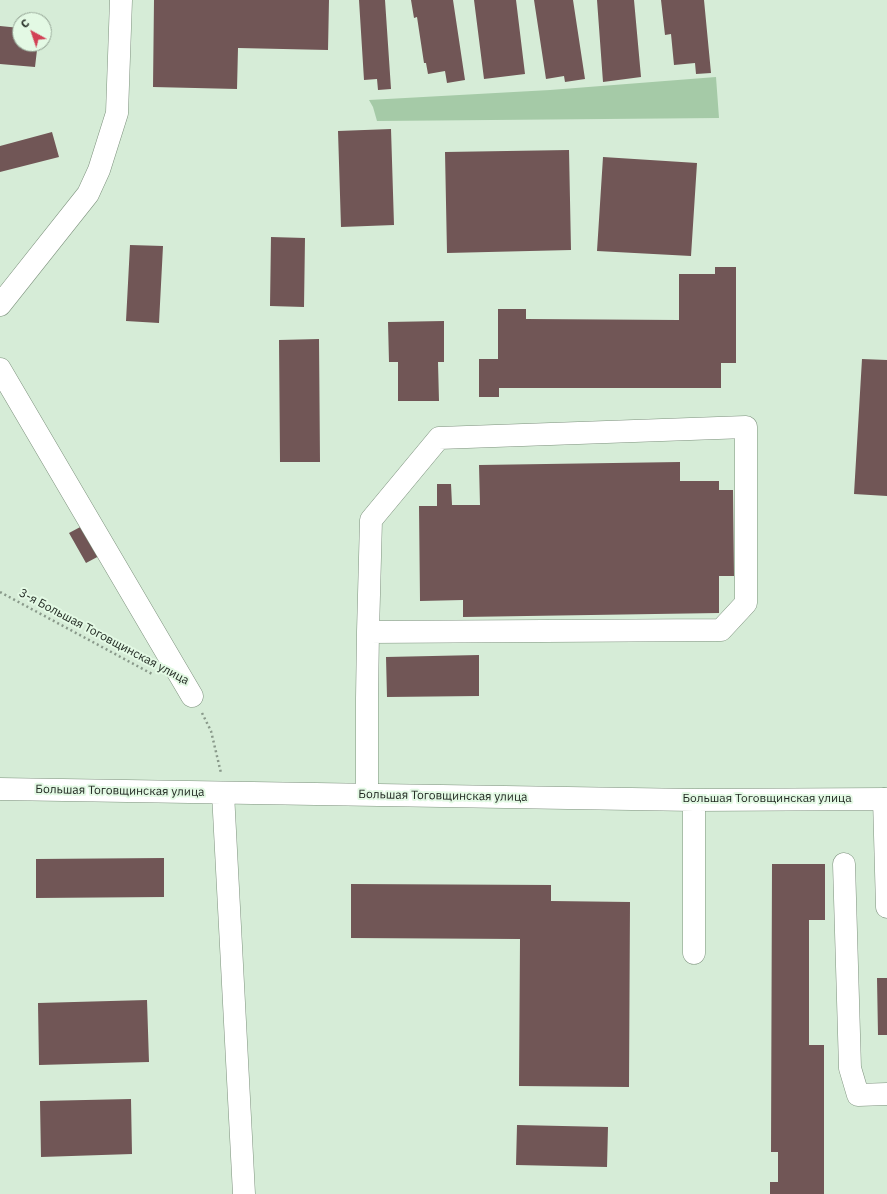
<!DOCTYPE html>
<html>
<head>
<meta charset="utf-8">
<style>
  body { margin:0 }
  #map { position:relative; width:887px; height:1194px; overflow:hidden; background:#d6ecd7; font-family:"IBM Plex Sans",sans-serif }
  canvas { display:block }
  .north { position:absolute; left:12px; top:12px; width:40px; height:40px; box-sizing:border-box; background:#e3f9e4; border:1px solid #95a596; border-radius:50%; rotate:320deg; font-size:11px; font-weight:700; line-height:16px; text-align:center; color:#1f2720 }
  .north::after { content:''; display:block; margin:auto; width:14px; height:18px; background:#d24155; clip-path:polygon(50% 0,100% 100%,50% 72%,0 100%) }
</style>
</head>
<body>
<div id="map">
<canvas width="887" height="1194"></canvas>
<div class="north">С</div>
</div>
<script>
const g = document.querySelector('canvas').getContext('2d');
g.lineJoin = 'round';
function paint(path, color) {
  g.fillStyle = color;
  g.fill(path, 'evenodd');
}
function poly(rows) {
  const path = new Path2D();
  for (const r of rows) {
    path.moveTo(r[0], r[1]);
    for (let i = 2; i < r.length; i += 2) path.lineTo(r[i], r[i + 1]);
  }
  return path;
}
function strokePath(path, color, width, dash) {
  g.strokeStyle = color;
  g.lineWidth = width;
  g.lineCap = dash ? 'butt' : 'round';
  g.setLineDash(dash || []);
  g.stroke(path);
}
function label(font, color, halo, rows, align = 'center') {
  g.font = font + ' "IBM Plex Sans",sans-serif';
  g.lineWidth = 4;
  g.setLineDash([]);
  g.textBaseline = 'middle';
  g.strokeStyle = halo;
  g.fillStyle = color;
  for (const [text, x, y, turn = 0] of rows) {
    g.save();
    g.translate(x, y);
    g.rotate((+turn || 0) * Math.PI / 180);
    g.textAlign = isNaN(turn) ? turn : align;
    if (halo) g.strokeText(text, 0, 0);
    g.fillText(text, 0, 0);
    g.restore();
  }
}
paint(poly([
  [716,77,719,118,377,121,373,107,369,100,550,90]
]), '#a5caa7');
paint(poly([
  [154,0,329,0,328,50,238,48,237,89,153,87],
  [359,0,385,0,391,89,378,90,377,79,364,80],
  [411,0,453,0,465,80,447,83,445,71,428,74,426,63,424,63,417,17,414,18],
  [474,0,516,0,525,74,484,79],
  [534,0,573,0,585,79,565,82,564,76,546,79],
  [597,0,634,0,641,77,603,82],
  [661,0,704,0,711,73,696,74,695,63,674,65,671,34,665,35],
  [0,26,20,28,20,44,41,44,40,50,37,50,35,67,0,64],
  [391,129,394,225,341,227,338,131],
  [52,132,59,157,0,172,0,146],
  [569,150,571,250,447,253,445,152],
  [603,157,697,163,691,256,597,251],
  [271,237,305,238,304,307,270,306],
  [130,245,163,246,159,323,126,321],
  [715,267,736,267,736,363,721,363,721,388,499,388,499,397,479,397,479,359,498,359,498,309,526,309,526,319,679,320,679,274,715,274],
  [444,321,444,362,438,362,439,401,398,401,398,362,389,362,388,322],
  [319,339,320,462,280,462,279,340],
  [862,359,887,360,887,496,854,494],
  [680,462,680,481,719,481,719,490,733,490,734,576,719,576,719,613,463,617,463,600,420,601,419,506,437,506,437,484,451,484,452,505,480,505,479,465],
  [84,525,101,555,86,563,69,533],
  [479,655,479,696,387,697,386,657],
  [164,858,164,897,36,898,36,859],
  [772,864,825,864,825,920,809,920,809,1045,824,1045,824,1194,770,1194,770,1182,778,1182,778,1152,771,1152],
  [351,884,551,885,551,901,630,902,629,1087,519,1086,520,939,351,938],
  [877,978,887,978,887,1035,878,1035],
  [147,1000,149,1062,39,1065,38,1003],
  [131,1099,132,1154,41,1157,40,1101],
  [517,1125,608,1127,607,1167,516,1165]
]), '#715656');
const minor = poly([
  [0,305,88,194,99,170,117,113,121,0],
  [0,369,192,696],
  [0,789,694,800,887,799],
  [223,793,244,1194],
  [367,795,367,698,368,632,371,520,439,438,746,427,746,603,721,630,368,632],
  [884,799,887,907],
  [844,864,850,1068,858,1095,887,1094],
  [694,953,694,800]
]);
strokePath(minor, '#7d917d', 23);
strokePath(poly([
  [0,592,154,675],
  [202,713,211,731,221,773]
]), '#89998a', 2.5, [2, 3]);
strokePath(minor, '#fff', 22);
label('12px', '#1f2720', '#e3f9e4', [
  ["3-я Большая Тоговщинская улица",104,637,28],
  ["Большая Тоговщинская улица",120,791,1],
  ["Большая Тоговщинская улица",443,796,1],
  ["Большая Тоговщинская улица",767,799]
]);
</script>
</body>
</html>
